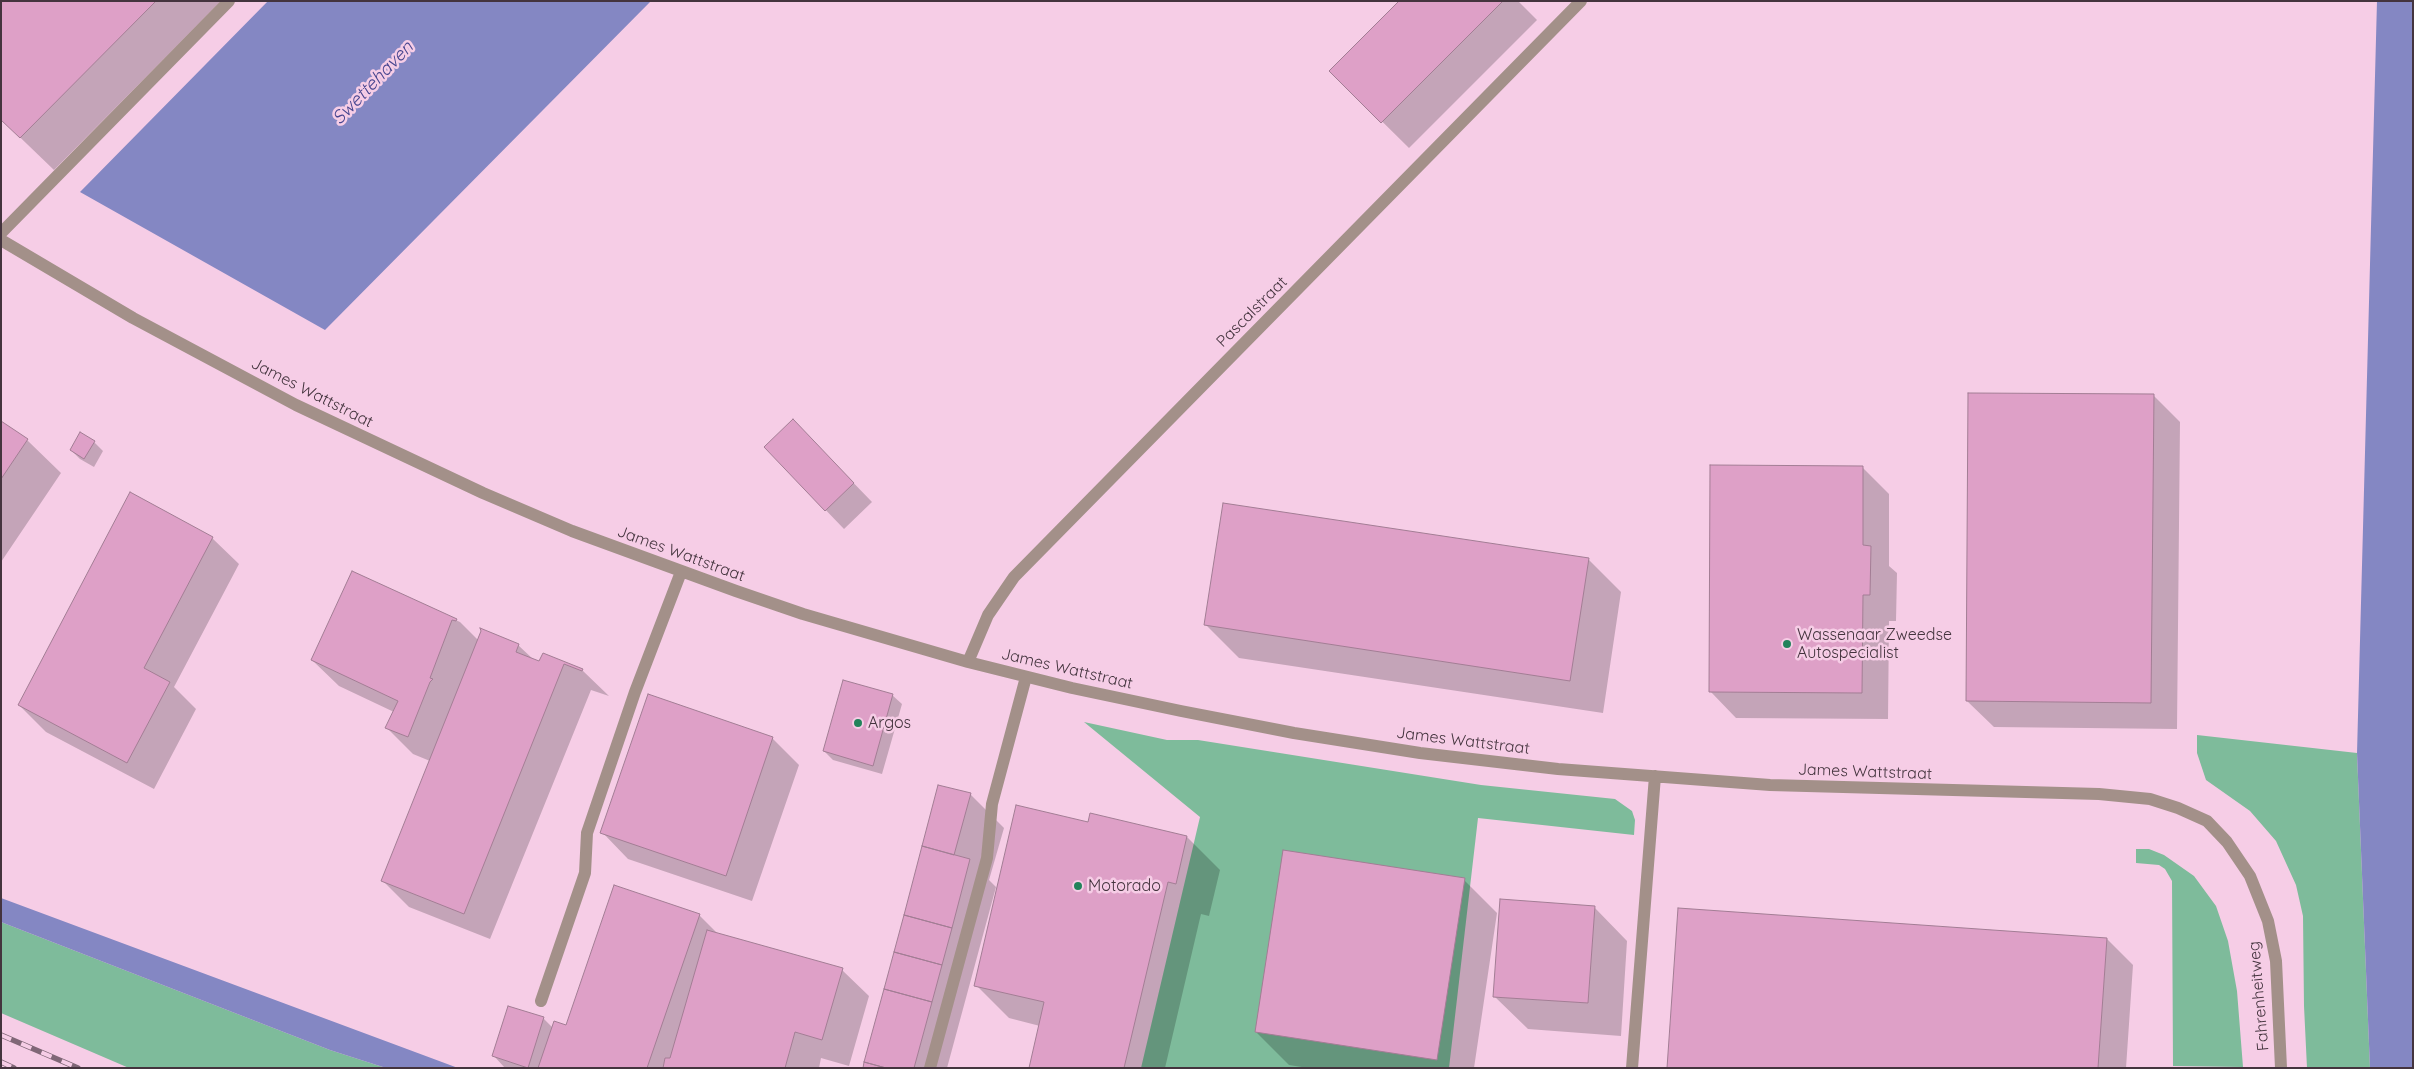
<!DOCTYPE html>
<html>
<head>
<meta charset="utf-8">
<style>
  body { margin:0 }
  #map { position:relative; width:2414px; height:1069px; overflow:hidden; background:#f6cde6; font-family:Quicksand,sans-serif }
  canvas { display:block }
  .frame { position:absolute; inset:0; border:2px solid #44343e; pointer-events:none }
</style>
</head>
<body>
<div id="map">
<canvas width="2414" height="1069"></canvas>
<div class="frame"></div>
</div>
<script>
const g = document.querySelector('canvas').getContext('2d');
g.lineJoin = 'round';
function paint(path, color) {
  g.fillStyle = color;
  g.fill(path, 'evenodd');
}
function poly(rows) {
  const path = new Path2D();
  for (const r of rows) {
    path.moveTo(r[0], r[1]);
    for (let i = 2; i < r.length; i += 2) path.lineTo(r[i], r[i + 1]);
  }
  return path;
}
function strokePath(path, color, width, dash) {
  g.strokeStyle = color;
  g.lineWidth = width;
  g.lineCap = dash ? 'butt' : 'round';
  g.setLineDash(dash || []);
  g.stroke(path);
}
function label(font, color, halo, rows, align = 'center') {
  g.font = font + ' Quicksand,sans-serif';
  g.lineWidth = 5;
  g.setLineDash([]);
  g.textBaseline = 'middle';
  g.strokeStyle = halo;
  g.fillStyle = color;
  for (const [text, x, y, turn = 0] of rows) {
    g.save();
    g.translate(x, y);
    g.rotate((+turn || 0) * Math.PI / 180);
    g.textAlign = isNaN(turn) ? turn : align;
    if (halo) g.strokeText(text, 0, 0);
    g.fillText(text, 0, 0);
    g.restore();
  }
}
paint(poly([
  [1084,722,1167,740,1198,740,1481,785,1615,799,1632,811,1635,820,1634,835,1478,818,1449,1068,1141,1068,1200,817],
  [2197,735,2357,753,2370,1068,2307,1068,2304,1006,2303,916,2296,885,2276,841,2250,811,2206,780,2197,753],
  [2136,849,2149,849,2164,855,2194,876,2216,906,2228,941,2237,991,2243,1067,2173,1066,2172,881,2165,869,2159,865,2136,863],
  [1,922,330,1050,386,1068,129,1068,1,1013]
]), '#7ebb9b');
paint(poly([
  [268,1,651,1,325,330,80,192],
  [2377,1,2413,1,2413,1068,2370,1068,2357,753],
  [1,898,458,1068,386,1068,330,1050,1,922]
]), '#8487c3');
paint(poly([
  [1,1,221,1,54,170,1,119],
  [1401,1,1518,1,1537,20,1409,148,1331,71],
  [2153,395,2180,422,2177,729,1994,727,1967,701],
  [1,422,27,440,61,473,1,562],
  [811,439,872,502,844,529,765,447],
  [94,442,103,451,94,467,80,459,71,450],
  [1863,468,1889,494,1889,566,1897,573,1896,621,1889,621,1888,719,1736,718,1710,691],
  [212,538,239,564,174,687,196,709,154,789,46,732,19,705],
  [1588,559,1621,592,1603,713,1239,658,1206,625],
  [352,573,460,622,478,640,518,645,534,660,540,663,544,654,582,670,609,696,591,690,490,939,409,907,382,880,430,761,413,754,387,728,394,712,339,686,312,660],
  [892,695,902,704,882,774,833,760,824,751],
  [772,738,799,765,752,901,628,859,602,832],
  [970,794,1004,828,989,880,996,887,947,1068,864,1068],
  [1187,837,1220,870,1209,916,1201,914,1165,1068,1030,1068,1040,1026,1009,1018,976,985],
  [1464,880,1497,913,1474,1068,1308,1068,1289,1065,1256,1032],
  [1594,907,1627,941,1621,1036,1528,1029,1494,996],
  [699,915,719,935,842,970,869,996,849,1066,821,1058,819,1068,505,1068,493,1055,544,1019,553,1028,566,1027],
  [2107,939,2133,965,2126,1068,1669,1068]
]), '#0003');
const building = poly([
  [1,1,156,1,20,138,1,120,1,1],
  [1399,1,1503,1,1381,123,1329,71,1399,1],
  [1968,393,2154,394,2151,703,1966,701,1968,393],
  [793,419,854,483,825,511,764,447,793,419],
  [1,421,28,439,1,479,1,421],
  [80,432,95,441,84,459,70,450,80,432],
  [1710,465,1863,466,1863,545,1871,546,1870,595,1863,595,1862,693,1709,692,1710,465],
  [130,492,213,537,144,668,170,682,127,763,18,705,130,492],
  [1223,503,1589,558,1570,681,1204,625,1223,503],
  [352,571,457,619,456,621,452,620,430,678,433,679,430,682,408,737,385,728,398,701,311,660,352,571],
  [480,628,519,644,516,652,539,661,543,653,583,669,582,671,564,664,464,914,381,881,481,631,480,628],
  [843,680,893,694,873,766,823,751,843,680],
  [648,694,773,737,726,876,600,833,648,694],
  [938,785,971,793,954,855,922,846,938,785],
  [1016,805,1088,822,1090,813,1187,836,1176,884,1168,882,1124,1068,1029,1068,1044,1002,974,986,1016,805],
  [922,846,970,859,952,928,904,915,922,846],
  [1283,850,1465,878,1437,1060,1255,1032,1283,850],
  [614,885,700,914,647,1068,538,1068,554,1021,566,1025,614,885],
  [1500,899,1595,906,1588,1003,1493,997,1500,899],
  [1678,908,2107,938,2098,1068,1667,1068,1678,908],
  [904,915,952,928,942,965,894,952,904,915],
  [707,930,843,968,822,1040,795,1032,785,1068,663,1068,665,1058,670,1058,707,930],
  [894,952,942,965,932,1002,884,989,894,952],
  [884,989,932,1002,914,1068,886,1068,864,1062,884,989],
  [508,1006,544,1017,528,1068,492,1056,508,1006],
  [864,1062,886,1068,863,1068,864,1062]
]);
paint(building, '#dea0c7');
strokePath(building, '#a27d94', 1);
strokePath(poly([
  [1,233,229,1],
  [1,240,133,318,296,405,483,493,572,531,736,591,803,614,968,662,1072,688,1181,711,1294,733,1420,753,1558,769,1770,785,2099,794,2150,799,2178,808,2207,821,2227,842,2250,876,2268,921,2276,961,2281,1068],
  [968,662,988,615,1014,577,1581,1],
  [541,1001,585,873,587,833,635,692,681,572],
  [930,1068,987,858,992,804,1026,677],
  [1632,1068,1655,776]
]), '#a39089', 12);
const rail = poly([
  [1,1035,78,1068],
  [1,1062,14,1068]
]);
strokePath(rail, '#806777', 5.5);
strokePath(rail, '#f6cde6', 4, [11]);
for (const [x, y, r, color] of [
  [1787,644,5,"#22835b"],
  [858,723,5,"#22835b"],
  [1078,886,5,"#22835b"]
]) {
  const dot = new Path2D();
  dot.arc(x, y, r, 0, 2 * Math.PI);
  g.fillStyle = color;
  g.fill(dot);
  strokePath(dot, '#f6cde6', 2);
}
label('16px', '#44343e', '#f6cde6', [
  ["Pascalstraat",1252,312,-45],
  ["James Wattstraat",312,393,27],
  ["James Wattstraat",681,554,20],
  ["James Wattstraat",1067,669,13],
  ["James Wattstraat",1463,741,7],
  ["James Wattstraat",1865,772,2],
  ["Fahrenheitweg",2259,996,-95]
]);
label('16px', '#44343e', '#f6cde6', [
  ["Wassenaar Zweedse",1797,635],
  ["Autospecialist",1797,653],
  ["Argos",868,723],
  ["Motorado",1088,886]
], 'left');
label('italic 18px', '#47458f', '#f6cde6', [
  ["Swettehaven",373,83,-46]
]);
</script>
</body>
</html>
